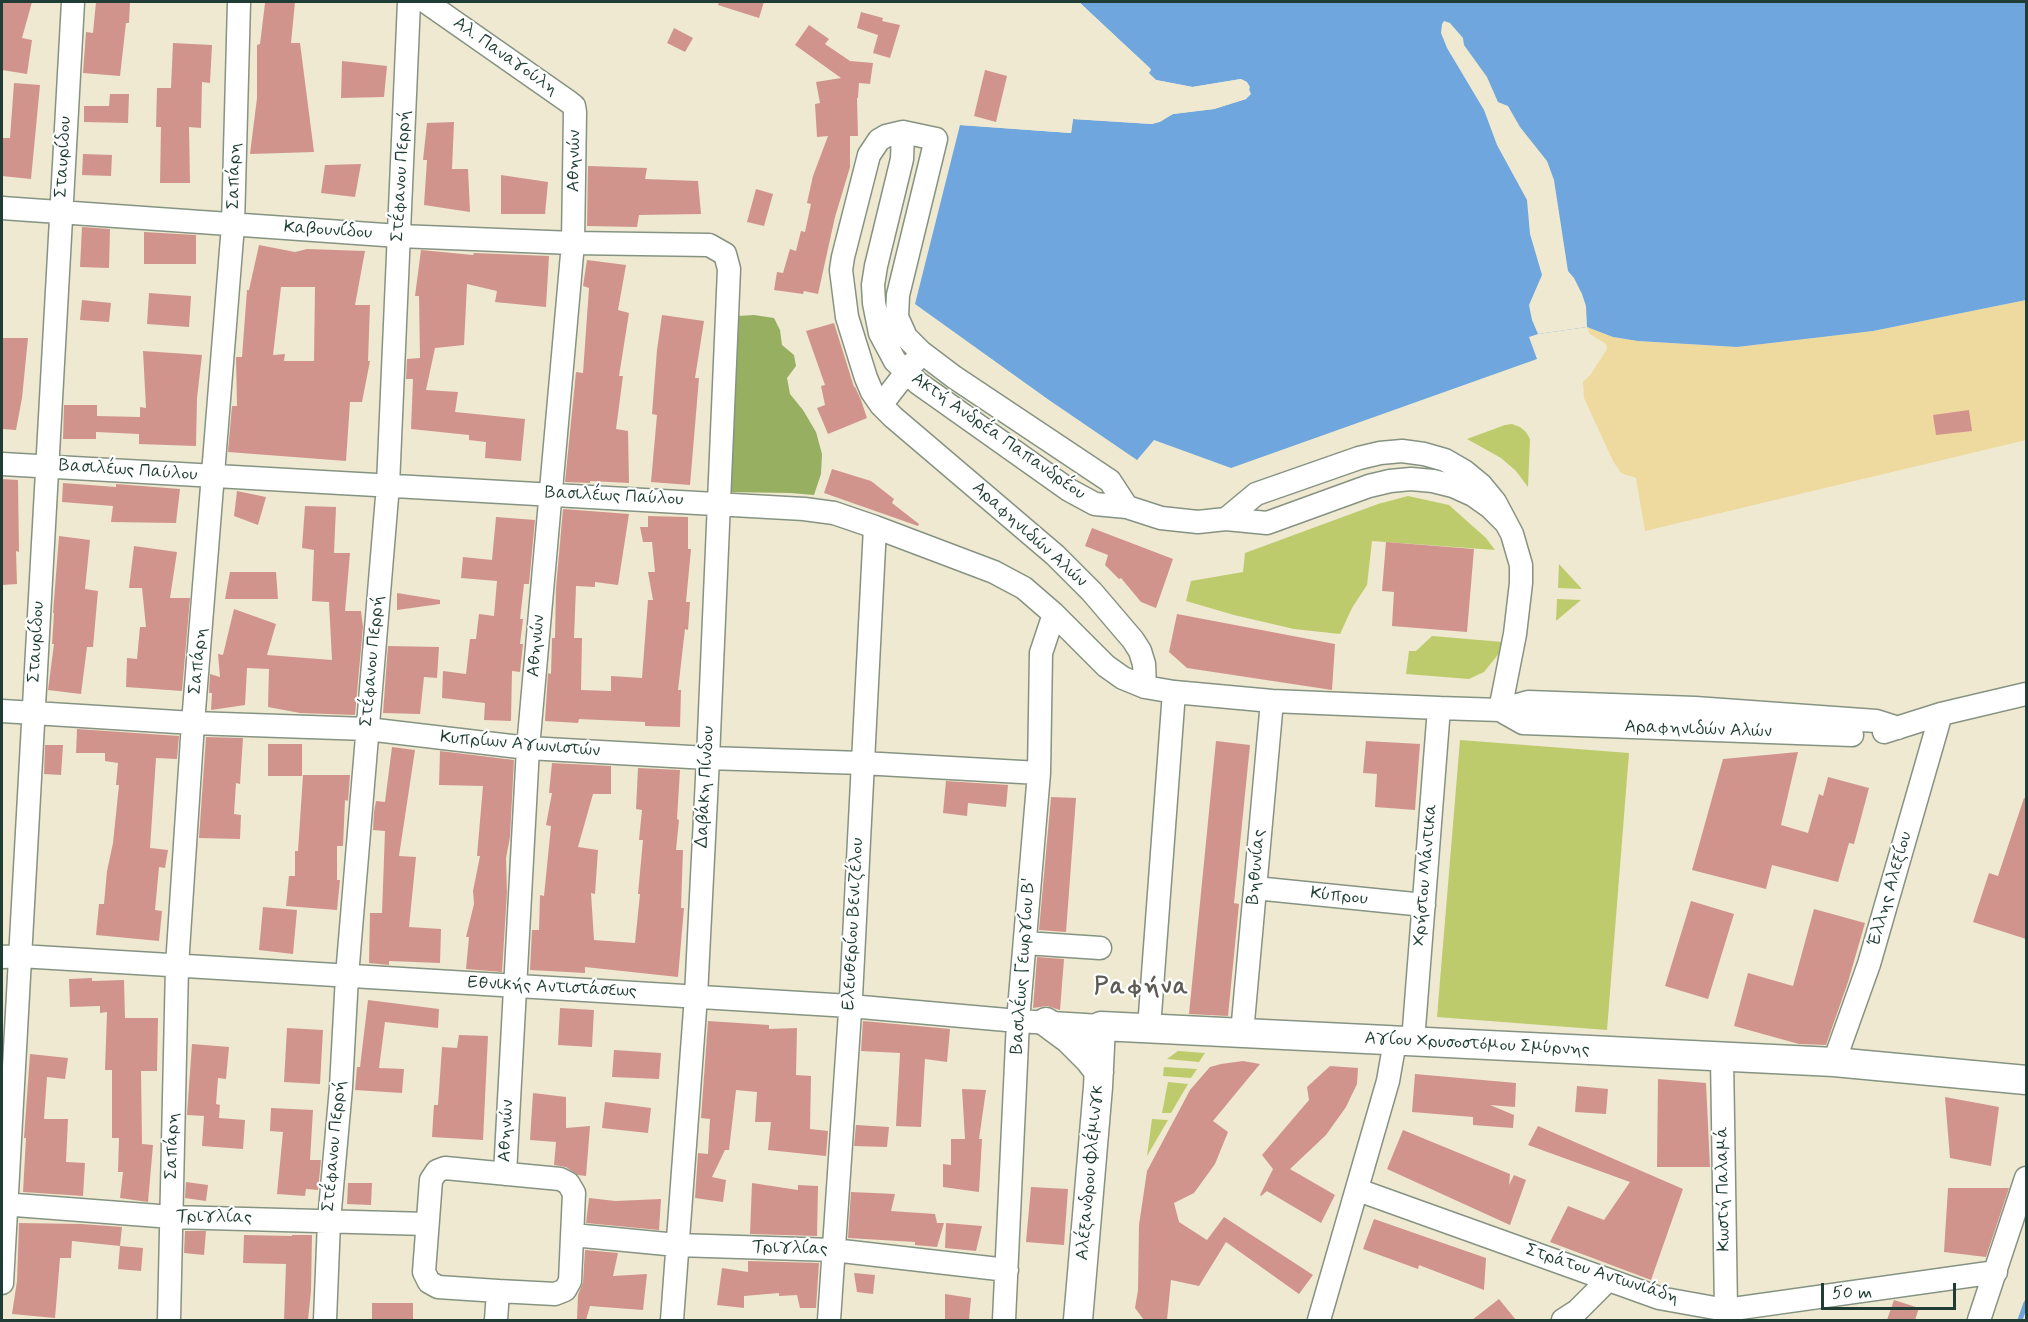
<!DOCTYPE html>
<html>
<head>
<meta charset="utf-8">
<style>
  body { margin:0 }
  #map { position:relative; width:2028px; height:1322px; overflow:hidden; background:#eee9d0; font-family:Mynerve,sans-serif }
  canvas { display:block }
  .frame { position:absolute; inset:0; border:3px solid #1f3d34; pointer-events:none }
  .scale { position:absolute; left:1821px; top:1283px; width:135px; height:27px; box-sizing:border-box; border:3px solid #1f3d34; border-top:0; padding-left:8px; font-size:18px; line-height:21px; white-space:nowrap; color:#1f3d34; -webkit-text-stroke:4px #fff; paint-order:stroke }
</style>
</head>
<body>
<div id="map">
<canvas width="2028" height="1322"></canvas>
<div class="frame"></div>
<div class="scale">50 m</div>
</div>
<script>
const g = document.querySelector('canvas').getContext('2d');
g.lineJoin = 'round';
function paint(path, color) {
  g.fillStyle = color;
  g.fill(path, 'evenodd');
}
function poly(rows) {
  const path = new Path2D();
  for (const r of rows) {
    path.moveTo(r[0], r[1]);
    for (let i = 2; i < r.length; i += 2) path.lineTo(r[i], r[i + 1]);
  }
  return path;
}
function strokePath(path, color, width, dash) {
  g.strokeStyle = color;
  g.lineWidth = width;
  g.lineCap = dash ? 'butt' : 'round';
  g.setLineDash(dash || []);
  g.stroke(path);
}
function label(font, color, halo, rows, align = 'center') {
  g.font = font + ' Mynerve,sans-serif';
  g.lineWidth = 4.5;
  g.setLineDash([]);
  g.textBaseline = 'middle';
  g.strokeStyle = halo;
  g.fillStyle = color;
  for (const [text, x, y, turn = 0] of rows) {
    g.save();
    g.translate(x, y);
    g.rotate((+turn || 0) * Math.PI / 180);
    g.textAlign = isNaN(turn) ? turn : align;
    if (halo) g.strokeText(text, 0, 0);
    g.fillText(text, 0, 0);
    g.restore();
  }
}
paint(poly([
  [1512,424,1520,427,1526,432,1530,439,1528,487,1516,471,1501,458,1467,439,1505,425],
  [1408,496,1449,505,1486,538,1495,550,1372,541,1367,585,1352,608,1340,634,1294,629,1234,615,1186,601,1191,581,1243,572,1245,553,1378,504],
  [1559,564,1582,589,1558,588],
  [1557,599,1581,600,1556,621],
  [1432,636,1503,642,1501,651,1484,672,1469,679,1406,674,1409,651,1416,651],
  [1460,740,1629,753,1607,1030,1437,1017],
  [1178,1051,1205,1053,1199,1062,1167,1059],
  [1164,1067,1197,1069,1191,1078,1163,1076],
  [1168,1082,1188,1084,1171,1113,1162,1113],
  [1152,1119,1168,1120,1147,1156]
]), '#becb6d');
paint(poly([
  [754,315,774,318,780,330,782,345,794,355,796,366,787,378,790,394,803,410,816,432,822,454,821,474,814,495,791,493,728,492,738,316]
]), '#96af60');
paint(poly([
  [2026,300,2026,440,1645,531,1636,478,1621,473,1613,461,1584,398,1583,382,1591,374,1607,349,1606,344,1590,334,1587,327,1613,337,1638,341,1737,347,1873,331]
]), '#eeda9e');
paint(poly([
  [1079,2,2026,2,2026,300,1873,331,1737,347,1638,341,1613,337,1587,327,1538,334,1529,337,1537,359,1231,468,1154,440,1137,460,1049,400,915,304,960,125,1071,133,1073,119,1152,124,1173,114,1214,109,1246,99,1250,87,1247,82,1241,79,1193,87,1156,80,1148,73,1151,69]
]), '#6ea6dd');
paint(poly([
  [1076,2,1079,2,1151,70,1149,73,1156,80,1192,87,1241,79,1246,82,1251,94,1246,99,1214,109,1173,114,1160,122,1152,124,1073,119,1071,133,960,125,961,122,1068,130,1070,118,1072,116,1152,121,1172,111,1213,106,1244,97,1248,93,1244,84,1240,82,1192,90,1155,83,1146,74,1147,70],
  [1444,21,1450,23,1463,38,1464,45,1487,77,1498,102,1508,106,1520,127,1547,161,1554,180,1568,271,1574,278,1582,294,1586,306,1587,327,1538,334,1532,320,1529,305,1542,275,1530,234,1527,200,1497,145,1484,110,1447,48,1441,33,1442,24]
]), '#eee9d0');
strokePath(poly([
  [2020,1320,2026,1303]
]), '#6ea6dd', 5);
paint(poly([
  [2,2,32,2,22,38,32,40,27,74,2,70],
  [96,2,130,2,129,23,126,23,120,76,83,73,86,32,93,33],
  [277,2,295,2,291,43,300,43,314,152,250,154,257,98,257,45,260,44,265,3],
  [719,2,764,2,759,18,718,5],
  [861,12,883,18,882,21,900,25,890,58,873,53,878,35,857,28],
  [809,25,829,39,825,44,850,61,873,63,870,84,859,83,858,98,857,98,858,136,850,136,850,167,835,217,818,294,804,291,803,294,774,290,777,272,783,273,790,249,796,251,801,231,805,232,811,204,807,203,813,176,828,136,817,137,815,104,820,103,816,82,841,78,795,45],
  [674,28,693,38,685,52,667,43],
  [173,43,212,45,210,83,202,82,201,128,189,127,190,183,160,183,161,127,156,127,157,88,171,88],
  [342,61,387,66,384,97,341,98],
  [985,70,1007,76,996,122,974,116],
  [14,83,40,85,31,179,2,176,2,138,10,138],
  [110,94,129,94,128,123,84,122,84,106,109,106],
  [454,122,452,169,468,169,470,212,424,205,427,160,423,160,427,123],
  [83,154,112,155,111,176,82,175],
  [361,164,355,197,321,193,325,165],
  [588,166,647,168,645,179,698,181,701,214,639,215,637,227,587,226],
  [501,175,548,182,545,214,501,214],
  [756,189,773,194,764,226,747,222],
  [82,227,110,229,109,268,80,267],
  [144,232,196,235,196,264,144,264],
  [259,245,295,252,307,249,365,251,355,305,370,305,368,361,370,361,362,402,350,402,346,461,228,452,232,406,237,406,236,357,242,357,247,290,249,290],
  [281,287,315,287,314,361,284,361,285,354,273,355],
  [421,250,473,255,474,253,549,256,546,307,495,302,497,291,467,284,464,345,435,348,426,390,458,392,455,412,525,419,521,461,485,458,486,442,469,440,469,435,411,429,413,379,406,379,407,359,420,358,419,296,415,296],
  [587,260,626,265,618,310,629,313,619,376,623,376,616,429,628,431,629,483,590,481,590,483,565,482,576,372,583,373,589,288,583,286],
  [149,293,191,296,189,327,147,324],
  [82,300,111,303,109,322,80,320],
  [662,315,704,321,695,378,699,378,690,485,651,482,657,415,652,414,657,350],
  [834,323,854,387,855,387,861,400,867,418,828,434,817,408,825,405,821,386,825,385,806,331],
  [2,338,28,338,22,398,16,430,2,429],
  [143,351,202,355,197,398,196,446,139,444,139,434,96,432,96,439,63,439,64,405,97,405,97,416,140,417,140,407,146,408],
  [1969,410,1972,431,1936,435,1933,415],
  [832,469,871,481,894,499,892,503,919,524,918,526,824,493],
  [2,479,18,480,19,552,16,551,17,584,2,585],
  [63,483,116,487,116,484,180,489,176,523,111,522,113,506,62,502],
  [237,491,266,497,258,525,234,516],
  [305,506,336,507,334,553,350,553,345,611,361,611,363,627,355,715,300,713,268,707,269,669,247,668,245,705,211,710,212,693,209,693,210,674,220,677,218,654,223,655,234,609,276,624,267,655,332,660,329,602,312,601,314,550,302,548],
  [563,509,629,514,618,585,595,582,595,587,576,586,574,638,582,638,581,690,611,691,611,676,642,678,648,600,653,600,648,572,655,572,652,542,643,542,640,527,648,527,648,516,688,517,688,549,691,549,686,602,690,602,688,630,685,629,678,690,681,690,680,727,645,726,645,722,579,719,578,723,545,721,548,673,551,674,552,638,555,638,556,588],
  [496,517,535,520,529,584,524,584,520,619,523,619,520,644,523,644,520,672,512,671,511,721,484,720,485,703,442,698,443,671,466,674,470,639,476,639,479,614,494,616,497,581,461,578,463,557,492,560],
  [1092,528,1173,559,1156,608,1141,602,1121,578,1119,579,1105,565,1108,555,1085,546],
  [59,536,90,540,85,589,98,591,93,647,87,647,81,694,48,690,54,644,52,644,54,613,53,613],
  [1386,542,1474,549,1467,632,1392,626,1394,592,1382,591],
  [134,546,177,552,170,598,190,598,182,691,126,687,127,658,137,659,140,627,146,627,142,588,129,588],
  [230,572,276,572,278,599,225,599],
  [397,593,440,600,440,604,397,610],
  [1177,614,1335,644,1332,690,1187,668,1169,652],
  [388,646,439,647,437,678,424,677,420,714,383,713],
  [77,729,179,736,177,759,156,758,150,848,168,850,165,868,159,867,155,910,162,911,159,941,96,935,99,904,104,904,107,871,113,843,119,785,116,785,118,763,105,761,105,753,76,753],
  [206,737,243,738,240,784,236,783,234,814,241,815,240,839,199,838],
  [1216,741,1250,745,1234,903,1239,904,1228,1016,1189,1014],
  [1366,741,1420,744,1415,810,1375,807,1377,774,1363,773],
  [268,744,302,744,302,776,268,776],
  [45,745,63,745,61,775,44,774],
  [392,747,415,750,399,856,416,857,409,927,441,929,440,963,389,961,389,965,369,963,370,913,382,913,385,831,373,830,374,812,376,801,385,802],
  [440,751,514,760,510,837,506,858,507,892,502,972,466,969,469,937,466,937,474,904,473,891,480,856,477,856,483,786,439,785],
  [1798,752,1781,825,1808,833,1819,794,1823,796,1828,777,1869,788,1854,844,1849,843,1838,882,1772,865,1766,889,1692,870,1723,759],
  [552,763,611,766,611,794,593,794,578,847,598,850,595,894,591,893,594,940,635,943,640,894,638,894,643,840,639,840,642,810,636,809,638,768,680,770,677,819,679,820,676,850,683,850,681,908,684,908,678,977,585,967,585,973,530,970,532,930,539,930,540,895,544,896,551,826,546,825,552,793,549,793],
  [303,775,350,775,348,801,345,800,343,846,337,846,337,880,340,880,337,910,286,906,289,876,295,876,295,851,298,851],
  [946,781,1008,785,1006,807,968,803,967,816,943,813],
  [1051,797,1076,798,1066,932,1039,930],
  [2024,798,2026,799,2026,939,1973,922,1989,873,1998,876],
  [1691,901,1734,914,1708,999,1665,986],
  [263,907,297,910,293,954,259,950],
  [1814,909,1865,923,1848,982,1826,1045,1799,1044,1734,1026,1748,973,1793,986],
  [1037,957,1064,959,1060,1010,1047,1006,1033,1008],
  [92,978,92,981,124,980,125,1018,158,1018,157,1071,141,1071,142,1144,153,1145,148,1202,120,1198,123,1172,118,1172,119,1138,112,1138,112,1070,105,1070,107,1012,100,1013,100,1006,70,1007,69,979],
  [368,1000,439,1009,438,1028,385,1022,379,1068,404,1069,402,1093,355,1090,357,1067,360,1067],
  [560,1008,594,1010,592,1047,558,1045],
  [708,1021,769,1025,769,1029,797,1028,796,1075,811,1076,810,1129,828,1131,826,1156,768,1150,771,1122,755,1122,757,1092,736,1090,729,1150,725,1150,712,1177,726,1180,723,1202,695,1198,698,1153,708,1154,710,1119,701,1118],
  [863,1021,950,1029,947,1062,925,1059,921,1127,896,1126,900,1053,861,1051],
  [287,1028,323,1030,320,1084,284,1082],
  [459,1035,488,1036,483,1140,432,1137,434,1105,438,1105,442,1047,457,1048],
  [192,1044,229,1047,226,1079,218,1078,216,1104,220,1105,219,1118,245,1120,243,1149,202,1146,204,1116,187,1115],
  [614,1050,661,1053,659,1079,612,1077],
  [30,1054,68,1058,65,1079,47,1077,44,1119,68,1119,66,1162,85,1163,83,1196,23,1192,26,1138,24,1138],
  [1243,1061,1260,1064,1213,1121,1228,1132,1215,1164,1194,1193,1174,1203,1179,1222,1207,1240,1224,1217,1313,1275,1299,1294,1226,1242,1199,1286,1171,1280,1167,1320,1144,1320,1135,1308,1138,1290,1139,1225,1147,1171,1190,1090,1210,1067,1221,1064],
  [1330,1066,1358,1068,1357,1084,1346,1107,1326,1135,1290,1169,1335,1195,1321,1223,1267,1191,1261,1196,1260,1195,1273,1169,1262,1155,1309,1100,1307,1087],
  [1415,1074,1516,1083,1515,1107,1490,1105,1514,1115,1513,1128,1473,1125,1473,1117,1412,1112],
  [1658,1079,1706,1083,1710,1167,1657,1167],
  [1577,1086,1608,1089,1606,1114,1575,1112],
  [962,1089,986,1090,979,1139,982,1139,979,1192,943,1187,943,1164,951,1165,951,1139,965,1139],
  [533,1093,566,1097,566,1128,590,1126,586,1176,578,1175,566,1167,554,1165,556,1142,530,1140],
  [1945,1097,1999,1107,1991,1166,1950,1158],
  [605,1102,651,1108,648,1133,602,1128],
  [271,1108,313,1110,310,1160,321,1160,318,1190,306,1189,305,1196,277,1194,283,1132,270,1131],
  [856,1125,889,1127,887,1147,854,1146],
  [1538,1126,1683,1189,1651,1280,1550,1242,1568,1206,1604,1220,1630,1182,1528,1145],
  [1403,1130,1510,1174,1509,1185,1514,1175,1526,1180,1510,1225,1387,1169],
  [186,1182,208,1185,206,1201,185,1198],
  [348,1183,372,1183,371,1205,347,1204],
  [752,1183,798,1190,798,1185,818,1186,817,1236,750,1234],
  [1031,1187,1068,1189,1064,1245,1026,1242],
  [1948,1188,2009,1188,1986,1257,1944,1252],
  [851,1192,895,1194,891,1211,935,1214,937,1223,944,1223,937,1247,915,1245,915,1242,848,1238],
  [589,1198,615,1201,661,1199,659,1230,586,1223],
  [1374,1219,1486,1258,1484,1290,1419,1265,1418,1269,1363,1249],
  [19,1223,81,1224,122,1227,120,1246,72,1241,71,1258,60,1258,55,1318,12,1314,17,1281],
  [946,1223,982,1226,976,1251,945,1248],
  [185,1231,206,1231,204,1255,184,1253],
  [244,1235,292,1236,292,1235,312,1235,311,1291,308,1320,284,1320,286,1264,243,1263],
  [120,1246,143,1248,141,1271,118,1269],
  [585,1250,618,1253,613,1276,647,1274,643,1310,590,1306,586,1320,577,1320,578,1295,583,1282],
  [748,1261,819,1263,816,1308,800,1308,797,1295,779,1296,779,1293,744,1296,744,1308,717,1305,722,1268,748,1272],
  [854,1273,875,1275,873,1294,857,1292],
  [945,1294,971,1298,969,1320,945,1320],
  [1499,1299,1516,1320,1472,1320],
  [1894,1300,1919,1308,1915,1320,1887,1320],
  [372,1303,413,1303,413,1320,372,1320]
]), '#d1948d');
const minor = poly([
  [426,2,569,102,574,106,575,112,573,243,528,748,505,1174],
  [903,132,902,159,876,266,873,285,874,303,880,333,895,361,918,383,1069,490,1095,504,1127,507,1161,518,1198,522,1226,519,1267,523,1369,486,1390,481,1411,479,1433,481,1453,486,1473,495,1490,507,1505,522],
  [2,208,399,236,573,243,709,245,725,254,729,269,708,758,696,996,672,1320],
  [881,405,915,361],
  [2,464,804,509,834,513,875,527,994,572,1024,588,1054,614,1106,666,1123,678,1145,687,1174,692,1272,701,1439,708,1500,710,1528,702,1695,708,1876,721,1898,728],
  [1127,507,1110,481,954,377,921,352,906,337,897,317,898,295,936,139,903,132,886,136,879,140,869,155,843,257,841,270,847,317,866,378,872,392,881,405,893,417,1055,555,1092,592,1133,640,1140,651,1144,664,1145,687],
  [1226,519,1256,494,1359,458,1380,453,1402,451,1424,454,1445,460,1464,471,1481,485,1495,502,1512,534,1521,565,1521,583,1515,634,1500,710],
  [1500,710,1523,723,1852,735],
  [2,711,193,723,367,729,528,748,708,758,862,763,1039,773],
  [1884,732,1941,714,2026,694],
  [1255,888,1424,905],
  [1025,943,1100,948],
  [2,957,20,956,850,1006,1018,1021,1101,1026],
  [1149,1028,1174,692],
  [1242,1033,1272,701],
  [1413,1041,1439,708],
  [1722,1057,1726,1310,1724,1320],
  [1834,1062,1869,964,1941,714],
  [445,1168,560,1179,568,1183,574,1193,570,1281,565,1290,555,1294,498,1291,438,1287,429,1282,424,1272,431,1180,437,1171,445,1168],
  [1358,1190,1659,1298,1726,1310,1996,1272],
  [2,1204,172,1217,427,1224],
  [573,1235,677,1245,833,1250,1007,1270],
  [2,1283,73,2],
  [169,1320,177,966,193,723,233,225,239,2],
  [325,1320,329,1221,341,1087,347,976,388,485,409,2],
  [496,1320,498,1291],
  [829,1320,851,997,875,527],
  [1004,1320,1018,1021,1039,773,1041,653,1054,614],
  [1319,1320,1388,1081,1395,1041],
  [1563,1320,1577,1311,1608,1280],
  [1979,1320,2026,1178]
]);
const major = poly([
  [1046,1022,1069,1039,1089,1059,1099,1072],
  [1078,1320,1098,1087,1101,1026,1834,1062,2026,1080]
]);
strokePath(minor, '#869382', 25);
strokePath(major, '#869382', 31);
strokePath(minor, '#fff', 22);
strokePath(major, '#fff', 28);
label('18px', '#1f3d34', '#fff', [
  ["Αλ. Παναγούλη",505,57,35],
  ["Σταυρίδου",64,157,-87],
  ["Αθηνών",575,161,-89],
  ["Σαπάρη",235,176,-89],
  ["Στέφανου Περρή",402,176,-87],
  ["Καβουνίδου",328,231,4],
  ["Ακτή Ανδρέα Παπανδρέου",998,437,35],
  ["Βασιλέως Παύλου",128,471,4],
  ["Βασιλέως Παύλου",614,497,3],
  ["Αραφηνιδών Αλών",1029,535,42],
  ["Σταυρίδου",37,642,-87],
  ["Αθηνών",537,646,-85],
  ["Σαπάρη",199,661,-85],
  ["Στέφανου Περρή",373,661,-85],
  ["Αραφηνιδών Αλών",1698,730,2],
  ["Κυπρίων Αγωνιστών",520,745,5],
  ["Δαβάκη Πίνδου",706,787,-87],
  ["Βηθυνίας",1257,867,-85],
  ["Χρήστου Μάντικα",1426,875,-85],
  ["Έλλης Αλεξίου",1891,889,-74],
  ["Κύπρου",1339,897,6],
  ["Ελευθερίου Βενιζέλου",854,924,-87],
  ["Βασιλέως Γεωργίου Β'",1024,966,-86],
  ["Εθνικής Αντιστάσεως",552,988,3],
  ["Αγίου Χρυσοστόμου Σμύρνης",1477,1045,3],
  ["Αθηνών",507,1131,-87],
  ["Σαπάρη",173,1146,-89],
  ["Στέφανου Περρή",335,1146,-85],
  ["Αλέξανδρου Φλέμινγκ",1091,1173,-85],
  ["Κωστή Παλαμά",1724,1189,-91],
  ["Τριγλίας",214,1218,1],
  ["Τριγλίας",790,1249,2],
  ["Στράτου Αντωνιάδη",1602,1275,18]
]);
g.letterSpacing = '1.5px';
label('bold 24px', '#5d5b53', '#fff', [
  ["Ραφήνα",1142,988]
]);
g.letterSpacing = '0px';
</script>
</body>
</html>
